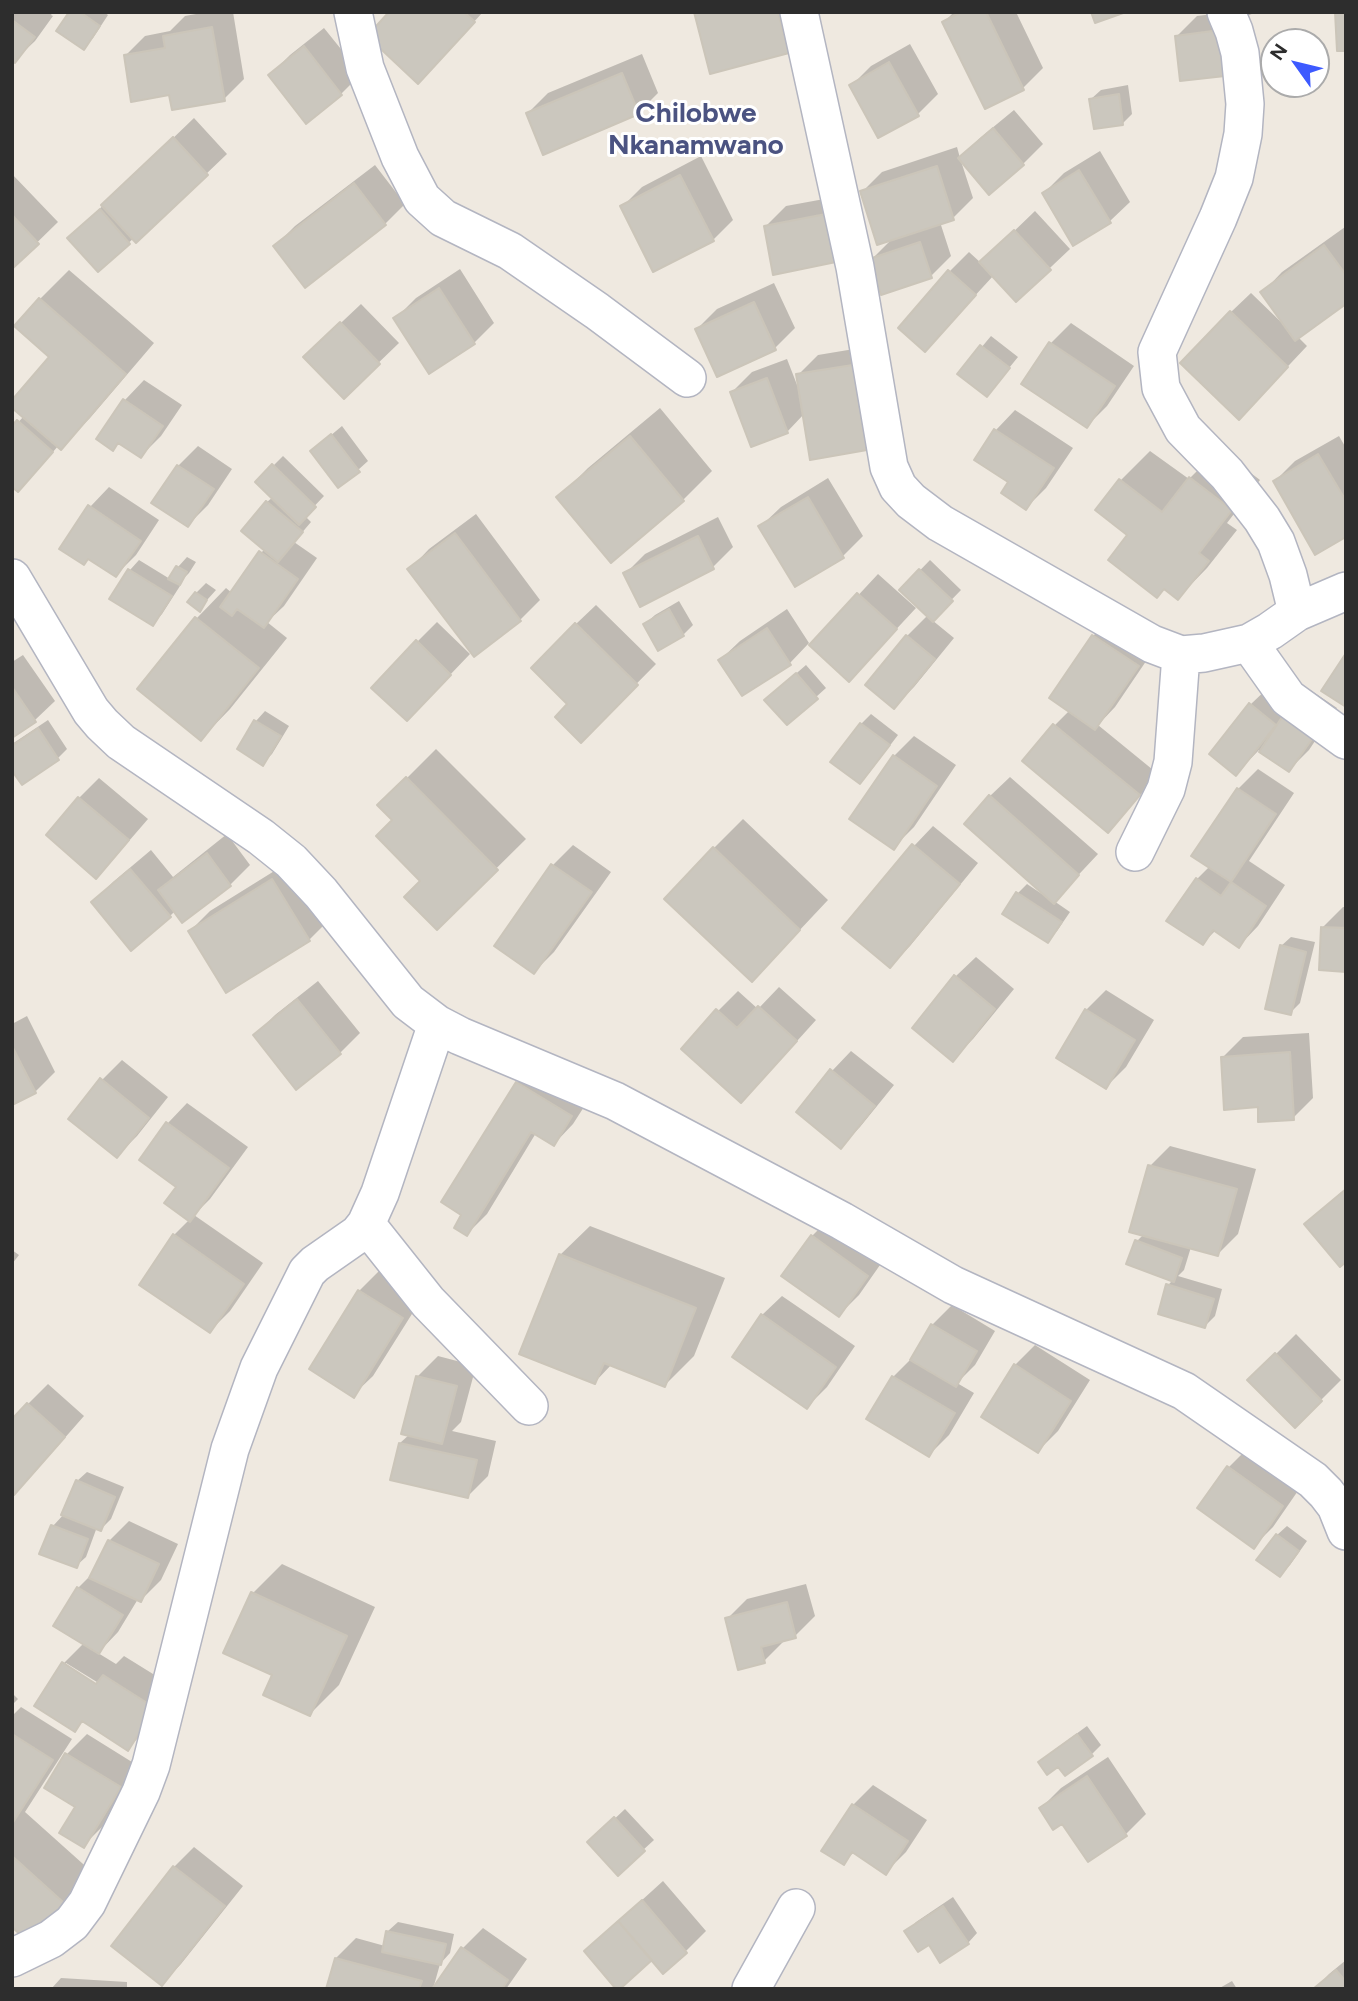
<!DOCTYPE html>
<html>
<head>
<meta charset="utf-8">
<style>
  body { margin:0 }
  #map { position:relative; width:1358px; height:2001px; overflow:hidden; background:#efe9e0; font-family:Figtree,sans-serif }
  canvas { display:block }
  .frame { position:absolute; inset:0; border:14px solid #2d2d2d; pointer-events:none }
  .north { position:absolute; left:1260px; top:28px; width:70px; height:70px; box-sizing:border-box; background:#fff; border:2px solid #ababab; border-radius:50%; rotate:304deg; font-size:19px; font-weight:700; line-height:28px; text-align:center; color:#2d2d2d }
  .north::after { content:''; display:block; margin:auto; width:24px; height:32px; background:#3d5aff; clip-path:polygon(50% 0,100% 100%,50% 72%,0 100%) }
</style>
</head>
<body>
<div id="map">
<canvas width="1358" height="2001"></canvas>
<div class="frame"></div>
<div class="north">N</div>
</div>
<script>
const g = document.querySelector('canvas').getContext('2d');
g.lineJoin = 'round';
function paint(path, color) {
  g.fillStyle = color;
  g.fill(path, 'evenodd');
}
function poly(rows) {
  const path = new Path2D();
  for (const r of rows) {
    path.moveTo(r[0], r[1]);
    for (let i = 2; i < r.length; i += 2) path.lineTo(r[i], r[i + 1]);
  }
  return path;
}
function strokePath(path, color, width, dash) {
  g.strokeStyle = color;
  g.lineWidth = width;
  g.lineCap = dash ? 'butt' : 'round';
  g.setLineDash(dash || []);
  g.stroke(path);
}
function label(font, color, halo, rows, align = 'center') {
  g.font = font + ' Figtree,sans-serif';
  g.lineWidth = 6;
  g.setLineDash([]);
  g.textBaseline = 'middle';
  g.strokeStyle = halo;
  g.fillStyle = color;
  for (const [text, x, y, turn = 0] of rows) {
    g.save();
    g.translate(x, y);
    g.rotate((+turn || 0) * Math.PI / 180);
    g.textAlign = isNaN(turn) ? turn : align;
    if (halo) g.strokeText(text, 0, 0);
    g.fillText(text, 0, 0);
    g.restore();
  }
}
paint(poly([
  [12,12,53,12,51,15,53,16,35,41,15,60,12,59],
  [71,12,104,12,108,15,93,38,84,47],
  [207,12,233,12,244,79,224,99,171,93,125,56,145,36,170,31,185,16],
  [391,12,483,12,438,61],
  [696,12,803,12,808,31,788,51],
  [954,12,1016,12,1043,68,1023,88,944,22],
  [1229,12,1257,12,1249,15,1253,53,1177,36,1197,16],
  [324,28,361,74,341,94,270,75,290,55],
  [910,44,938,94,918,114,851,86,871,66],
  [642,54,658,93,638,113,528,113,548,93],
  [1128,85,1132,114,1123,123,1091,99,1101,90],
  [1014,110,1043,144,1023,164,960,158,973,198,953,218,940,222,951,256,931,276,871,260,894,237,862,192,882,172,957,147,960,158,980,138],
  [194,118,227,154,136,241,134,238,98,270,90,218],
  [1100,151,1130,202,1110,221,1044,193,1064,173],
  [701,156,733,220,713,240,622,207,642,187],
  [375,165,405,204,385,224,306,286,275,246,295,226],
  [12,174,58,222,12,267],
  [846,195,835,261,766,226,786,206],
  [1035,211,1070,249,1016,300,994,275,925,350,949,272,969,252,981,263],
  [1345,227,1346,302,1298,337,1307,346,1259,397,1231,312,1251,293,1281,322,1263,292,1282,272],
  [460,269,494,323,474,343,429,371,396,318,416,298],
  [69,270,154,343,90,418,61,447,59,445,37,470,12,429,24,416,51,356,40,299],
  [774,283,795,328,775,348,697,329,717,309],
  [361,304,399,343,344,396,326,337],
  [1071,323,1134,366,1107,406,1087,426,1023,384,1051,343],
  [991,336,1018,357,987,395,960,373],
  [872,346,886,429,866,449,804,414,787,432,732,392,752,372,787,359,799,390,800,390,798,375,818,355],
  [144,380,182,405,161,436,141,456,119,442,98,439,125,400],
  [660,408,712,471,683,500,559,497,588,468],
  [1015,410,1073,448,1046,488,1026,508,1011,481,976,459,996,430],
  [342,426,368,461,358,470,312,451],
  [1339,436,1346,448,1346,535,1275,481,1295,461],
  [198,446,232,469,208,505,188,525,178,466],
  [1219,449,1260,480,1227,523,1237,530,1207,568,1178,598,1130,535,1097,510,1121,480,1150,451,1189,479],
  [283,456,324,496,305,516,311,522,294,542,317,558,284,606,267,622,287,638,230,709,201,739,139,689,197,618,226,588,232,593,265,548,267,502,273,497,257,482],
  [828,478,863,536,843,556,761,526,781,507],
  [109,487,159,520,136,555,116,575,90,507],
  [476,514,540,600,520,620,410,569,429,549],
  [718,517,733,547,713,567,641,604,625,574,645,554],
  [187,557,196,562,189,573,178,584,180,586,162,614,153,624,130,570,139,560,170,579,178,567],
  [930,560,961,590,932,620,954,638,914,687,894,707,867,684,907,636,928,615,901,590],
  [878,574,916,608,849,680,812,645],
  [206,583,216,590,199,609,196,593],
  [679,601,693,625,683,635,645,624,655,615],
  [596,605,656,664,581,740,569,704,576,624],
  [787,609,809,643,790,663,720,660,740,641],
  [1113,616,1157,645,1115,707,1098,725,1158,774,1128,810,1108,830,1055,725,1070,710,1093,636],
  [437,622,470,654,427,699,417,642],
  [23,655,55,701,35,720,12,736,12,662],
  [806,665,826,688,816,697,776,691],
  [1271,685,1294,704,1309,689,1337,708,1309,750,1289,770,1259,750,1236,774,1251,704],
  [265,711,289,726,272,754,263,763,239,748,256,721],
  [871,714,898,735,869,773,860,782,832,762,861,724],
  [48,720,67,749,58,758,12,771,12,744],
  [914,736,956,765,914,827,894,847,894,756],
  [436,749,526,839,437,927,422,881,394,820,380,805],
  [1258,769,1294,793,1249,861,1285,885,1258,926,1239,946,1216,930,1203,943,1197,879,1210,866,1238,789],
  [1010,777,1098,854,1054,901,1070,912,1057,931,1047,941,1018,893,1027,884,1042,894,1044,892,990,796],
  [99,778,148,819,116,856,96,876,79,798],
  [743,819,828,900,781,950,714,848],
  [933,826,978,863,910,946,890,966,914,846],
  [227,834,250,865,230,885,175,911,170,916,93,902,113,882,151,850,173,877],
  [573,845,611,872,554,952,534,972,496,945,553,865],
  [292,860,329,920,309,940,190,931,210,911],
  [1343,907,1346,907,1346,970,1323,927],
  [1291,937,1315,942,1300,1003,1290,1013,1281,946],
  [976,957,1014,989,973,1039,953,1059,956,976],
  [318,981,360,1033,340,1053,255,1035,275,1015],
  [779,987,816,1020,761,1081,718,1011,738,991,758,1009],
  [1106,990,1154,1020,1126,1067,1106,1087,1086,1010],
  [27,1016,55,1072,35,1092,12,1103,12,1024],
  [1309,1033,1313,1098,1293,1118,1259,1106,1223,1057,1243,1037],
  [851,1051,894,1085,860,1127,841,1146,832,1071],
  [122,1060,168,1097,137,1136,117,1156,102,1080],
  [537,1063,591,1096,573,1124,554,1144,536,1133,487,1214,467,1234,464,1214,444,1201,517,1083],
  [187,1103,248,1147,210,1199,194,1215,263,1263,230,1311,210,1331,174,1235,190,1219,178,1186,168,1123],
  [1170,1146,1256,1169,1238,1234,1218,1254,1191,1247,1184,1270,1178,1276,1222,1289,1215,1316,1205,1326,1168,1285,1173,1280,1137,1241,1144,1234,1150,1166],
  [1346,1188,1346,1259,1306,1224],
  [832,1216,887,1255,859,1295,839,1315,812,1236],
  [590,1226,725,1278,694,1356,665,1385,612,1364,595,1382,560,1255],
  [12,1250,19,1255,12,1264],
  [379,1271,422,1298,373,1376,353,1395,359,1291],
  [782,1296,855,1346,827,1387,807,1407,762,1315],
  [952,1305,995,1331,975,1365,957,1383,974,1393,949,1435,929,1455,868,1419,893,1377,913,1357,932,1325],
  [1296,1334,1341,1380,1295,1426,1250,1380],
  [1035,1345,1090,1380,1058,1431,1038,1451,1015,1365],
  [438,1356,476,1366,461,1422,452,1431,496,1441,488,1476,468,1496,400,1443,410,1434,418,1376],
  [48,1384,84,1416,34,1473,14,1493,28,1404],
  [1249,1447,1302,1485,1273,1527,1253,1547,1200,1508,1229,1467],
  [87,1472,124,1487,111,1519,101,1529,97,1527,86,1557,76,1566,53,1526,64,1514,77,1481],
  [129,1521,178,1544,161,1580,141,1600,138,1599,118,1632,98,1653,116,1664,124,1656,174,1687,148,1728,128,1748,84,1720,75,1729,63,1664,84,1643,78,1588,94,1572,109,1541],
  [66,1663,105,1687,103,1690,66,1667],
  [1287,1526,1307,1541,1290,1565,1280,1575,1277,1535],
  [282,1564,375,1607,339,1685,310,1714,275,1674,253,1593],
  [806,1584,815,1616,795,1636,783,1639,784,1641,764,1661,727,1619,747,1599],
  [12,1693,18,1699,12,1705],
  [21,1707,72,1739,25,1812,92,1872,28,1939,12,1925,12,1716],
  [1087,1726,1101,1745,1092,1754,1059,1764,1040,1763,1050,1753],
  [87,1734,140,1767,103,1826,83,1846,67,1754],
  [1108,1757,1146,1814,1126,1834,1089,1860,1063,1822,1041,1808,1061,1788],
  [873,1785,927,1820,906,1852,886,1872,854,1852,843,1863,853,1805],
  [625,1809,654,1840,618,1873,590,1842],
  [194,1847,243,1886,181,1964,162,1984,174,1867],
  [663,1881,706,1931,686,1951,664,1971,652,1958,586,1951],
  [953,1897,977,1933,968,1943,929,1943,907,1932,916,1922],
  [398,1922,454,1934,450,1953,440,1964,433,1989,328,1989,336,1958,356,1938,385,1946,388,1931],
  [483,1928,527,1959,506,1989,434,1989,463,1948],
  [1346,1960,1346,1989,1315,1989,1329,1974],
  [61,1978,127,1982,127,1989,51,1989],
  [1232,1981,1237,1989,1218,1989]
]), '#0003');
const building = poly([
  [69,12,80,12,100,26,84,50,56,31,69,12],
  [389,12,464,12,475,22,418,84,367,36,389,12],
  [694,12,778,12,789,53,710,74,694,12],
  [961,12,986,12,1024,90,985,109,942,22,961,12],
  [1091,12,1126,12,1095,23,1091,12],
  [1335,12,1346,12,1346,51,1337,51,1335,12],
  [12,20,35,37,15,63,12,61,12,20],
  [212,27,225,101,172,110,169,95,131,102,124,55,165,48,163,36,212,27],
  [1228,29,1234,75,1180,81,1175,36,1228,29],
  [304,46,342,95,306,124,268,75,304,46],
  [889,62,919,116,878,138,849,85,889,62],
  [622,73,639,114,543,155,526,113,622,73],
  [1119,94,1123,125,1094,129,1089,99,1119,94],
  [993,128,1024,165,989,195,958,158,993,128],
  [173,137,208,175,136,243,101,205,173,137],
  [937,166,954,220,877,245,860,191,937,166],
  [1079,170,1111,223,1073,246,1042,193,1079,170],
  [680,175,714,241,653,272,620,206,680,175],
  [354,183,386,225,305,288,273,246,354,183],
  [100,209,130,244,98,272,67,238,100,209],
  [826,214,836,262,773,275,764,226,826,214],
  [12,215,39,244,12,269,12,215],
  [1014,230,1051,270,1016,302,979,262,1014,230],
  [920,242,932,278,881,295,869,259,920,242],
  [1324,245,1346,275,1346,304,1295,341,1260,292,1324,245],
  [948,270,976,295,925,352,898,328,948,270],
  [439,288,475,344,429,374,393,318,439,288],
  [39,298,126,374,61,450,12,408,12,400,49,357,14,326,39,298],
  [754,302,776,350,717,377,695,329,754,302],
  [1230,311,1288,367,1239,420,1180,363,1230,311],
  [340,322,380,364,344,399,303,357,340,322],
  [1049,342,1115,386,1087,428,1021,384,1049,342],
  [980,345,1010,368,987,397,957,374,980,345],
  [853,365,867,450,810,460,796,374,853,365],
  [767,378,788,433,751,447,730,392,767,378],
  [123,399,163,426,141,458,118,443,113,451,96,439,123,399],
  [17,420,53,452,18,492,12,487,12,426,17,420],
  [994,429,1054,468,1026,510,1001,493,1008,482,974,460,994,429],
  [331,434,360,472,338,488,310,451,331,434],
  [630,436,684,501,611,563,556,497,630,436],
  [1318,454,1346,501,1346,537,1315,555,1273,481,1318,454],
  [272,464,316,507,299,525,255,482,272,464],
  [177,465,214,489,188,527,151,503,177,465],
  [1189,477,1232,510,1199,553,1209,561,1178,600,1164,589,1157,598,1108,560,1127,535,1095,510,1119,479,1162,512,1189,477],
  [808,497,844,558,795,587,758,526,808,497],
  [266,501,303,532,278,562,241,531,266,501],
  [88,505,141,541,116,577,88,559,84,565,59,549,88,505],
  [455,533,521,621,474,657,407,569,455,533],
  [698,536,714,569,640,607,623,573,698,536],
  [259,551,298,579,264,628,237,609,232,616,220,607,259,551],
  [176,566,187,572,180,585,168,579,176,566],
  [128,569,172,596,153,626,109,599,128,569],
  [919,569,953,601,933,622,899,590,919,569],
  [195,592,207,600,200,612,187,602,195,592],
  [857,593,897,629,849,682,809,645,857,593],
  [669,609,684,636,658,651,643,624,669,609],
  [195,617,259,668,201,741,137,689,195,617],
  [575,623,638,685,581,743,555,717,567,704,531,668,575,623],
  [767,628,791,665,742,696,718,660,767,628],
  [906,635,935,659,894,709,865,685,906,635],
  [1092,635,1139,666,1095,730,1049,698,1092,635],
  [416,640,451,675,407,721,371,688,416,640],
  [1346,653,1346,707,1321,691,1346,653],
  [796,673,818,699,787,725,764,700,796,673],
  [12,687,36,722,12,738,12,687],
  [1249,703,1276,725,1236,776,1209,754,1249,703],
  [1288,708,1319,729,1289,772,1259,752,1288,708],
  [254,720,281,736,263,766,237,749,254,720],
  [860,723,890,745,860,784,830,762,860,723],
  [1053,724,1140,795,1108,833,1022,761,1053,724],
  [38,728,59,760,22,785,12,771,12,746,38,728],
  [893,755,937,786,894,850,849,819,893,755],
  [406,777,498,870,437,930,404,897,420,881,376,836,392,820,377,805,406,777],
  [1237,788,1276,814,1231,882,1191,856,1237,788],
  [989,795,1079,875,1054,904,964,824,989,795],
  [78,797,129,840,96,879,46,835,78,797],
  [912,844,960,884,890,968,842,928,912,844],
  [713,847,800,930,752,982,664,899,713,847],
  [207,853,231,886,182,923,158,890,207,853],
  [551,864,592,892,534,974,494,946,551,864],
  [130,869,171,917,131,951,91,902,130,869],
  [1196,878,1221,896,1231,882,1266,906,1239,948,1213,930,1203,945,1166,921,1196,878],
  [272,879,310,941,226,993,188,931,272,879],
  [1016,892,1062,922,1048,943,1002,914,1016,892],
  [1321,927,1346,928,1346,972,1319,970,1321,927],
  [1280,945,1306,952,1291,1015,1265,1009,1280,945],
  [954,975,995,1009,953,1062,912,1028,954,975],
  [297,999,341,1054,296,1090,253,1035,297,999],
  [758,1006,797,1041,741,1103,681,1049,716,1009,737,1028,758,1006],
  [1085,1009,1135,1040,1106,1089,1056,1058,1085,1009],
  [12,1046,36,1093,12,1105,12,1046],
  [1290,1052,1294,1120,1258,1122,1258,1107,1224,1110,1221,1057,1290,1052],
  [830,1069,875,1106,841,1149,796,1112,830,1069],
  [100,1078,149,1118,117,1158,68,1119,100,1078],
  [516,1082,572,1116,554,1146,531,1132,467,1236,454,1228,461,1215,441,1202,516,1082],
  [166,1122,229,1168,190,1222,164,1203,176,1187,139,1160,166,1122],
  [1148,1165,1237,1189,1218,1256,1129,1232,1148,1165],
  [1346,1189,1346,1262,1340,1267,1304,1224,1346,1189],
  [173,1234,244,1284,210,1333,139,1285,173,1234],
  [811,1235,868,1276,839,1317,781,1276,811,1235],
  [1135,1240,1182,1258,1174,1282,1126,1264,1135,1240],
  [559,1254,696,1308,665,1387,604,1363,595,1384,519,1354,559,1254],
  [1166,1284,1214,1299,1205,1328,1158,1314,1166,1284],
  [358,1290,403,1318,354,1398,309,1369,358,1290],
  [761,1314,836,1367,807,1409,732,1357,761,1314],
  [931,1324,977,1351,956,1387,910,1360,931,1324],
  [1275,1353,1322,1401,1295,1428,1247,1380,1275,1353],
  [1014,1364,1071,1401,1038,1453,981,1417,1014,1364],
  [416,1376,457,1386,442,1444,401,1434,416,1376],
  [892,1376,955,1413,929,1457,866,1419,892,1376],
  [27,1403,65,1437,14,1495,12,1494,12,1419,27,1403],
  [399,1443,477,1460,468,1498,390,1480,399,1443],
  [1227,1466,1283,1506,1254,1549,1197,1508,1227,1466],
  [76,1480,115,1497,101,1531,61,1515,76,1480],
  [51,1525,88,1539,77,1568,39,1554,51,1525],
  [1276,1534,1299,1551,1280,1577,1256,1560,1276,1534],
  [108,1540,159,1564,141,1602,89,1578,108,1540],
  [77,1587,123,1615,99,1654,53,1626,77,1587],
  [251,1592,347,1636,310,1716,263,1695,272,1675,223,1653,251,1592],
  [787,1602,796,1638,761,1647,765,1663,738,1670,725,1618,787,1602],
  [62,1662,96,1684,103,1675,155,1708,128,1751,82,1721,75,1732,34,1706,62,1662],
  [12,1734,53,1760,12,1824,12,1734],
  [1077,1734,1093,1756,1065,1776,1058,1767,1047,1775,1038,1762,1077,1734],
  [65,1753,121,1787,84,1848,59,1833,75,1807,44,1788,65,1753],
  [1087,1776,1127,1836,1088,1862,1062,1824,1053,1830,1039,1808,1087,1776],
  [852,1804,908,1841,886,1875,852,1852,844,1865,821,1851,852,1804],
  [614,1817,645,1851,618,1876,587,1842,614,1817],
  [12,1856,64,1903,28,1942,12,1927,12,1856],
  [173,1866,225,1906,162,1986,111,1946,173,1866],
  [642,1900,687,1953,663,1974,618,1921,642,1900],
  [943,1906,969,1944,940,1963,929,1945,918,1952,904,1931,943,1906],
  [618,1921,652,1960,620,1989,616,1989,584,1951,618,1921],
  [386,1931,446,1944,441,1965,382,1952,386,1931],
  [461,1947,508,1980,502,1989,432,1989,461,1947],
  [335,1958,422,1981,419,1989,326,1989,335,1958],
  [1336,1970,1346,1982,1346,1989,1313,1989,1336,1970]
]);
paint(building, '#cbc7be');
strokePath(building, '#cbc5b9', 2);
const street = poly([
  [353,12,365,68,400,157,422,199,443,218,510,251,597,311,687,378],
  [799,12,855,267,889,467,898,487,911,501,940,523,1152,644,1181,655,1204,653,1249,643,1270,631,1297,612,1346,591],
  [1226,12,1234,31,1240,53,1245,104,1243,134,1234,178,1218,218,1157,352,1161,388,1183,429,1227,474,1262,519,1276,542,1288,575,1297,612],
  [12,578,91,711,102,724,121,742,261,837,291,861,321,893,408,1002,437,1024,460,1036,615,1101,842,1221,953,1285,1184,1391,1313,1480,1326,1493,1336,1506,1346,1531],
  [1249,643,1288,698,1346,740],
  [1135,852,1166,789,1173,762,1181,655],
  [366,1224,428,1302,529,1406],
  [12,1958,51,1939,72,1923,87,1903,141,1792,151,1765,230,1449,259,1368,307,1272,315,1264,358,1234,366,1224,380,1193,437,1024],
  [751,1989,796,1908]
]);
strokePath(street, '#b3b5c1', 40);
strokePath(street, '#fff', 37);
label('bold 28px', '#4b5381', '#fff', [
  ["Chilobwe",696,114],
  ["Nkanamwano",696,146]
]);
</script>
</body>
</html>
